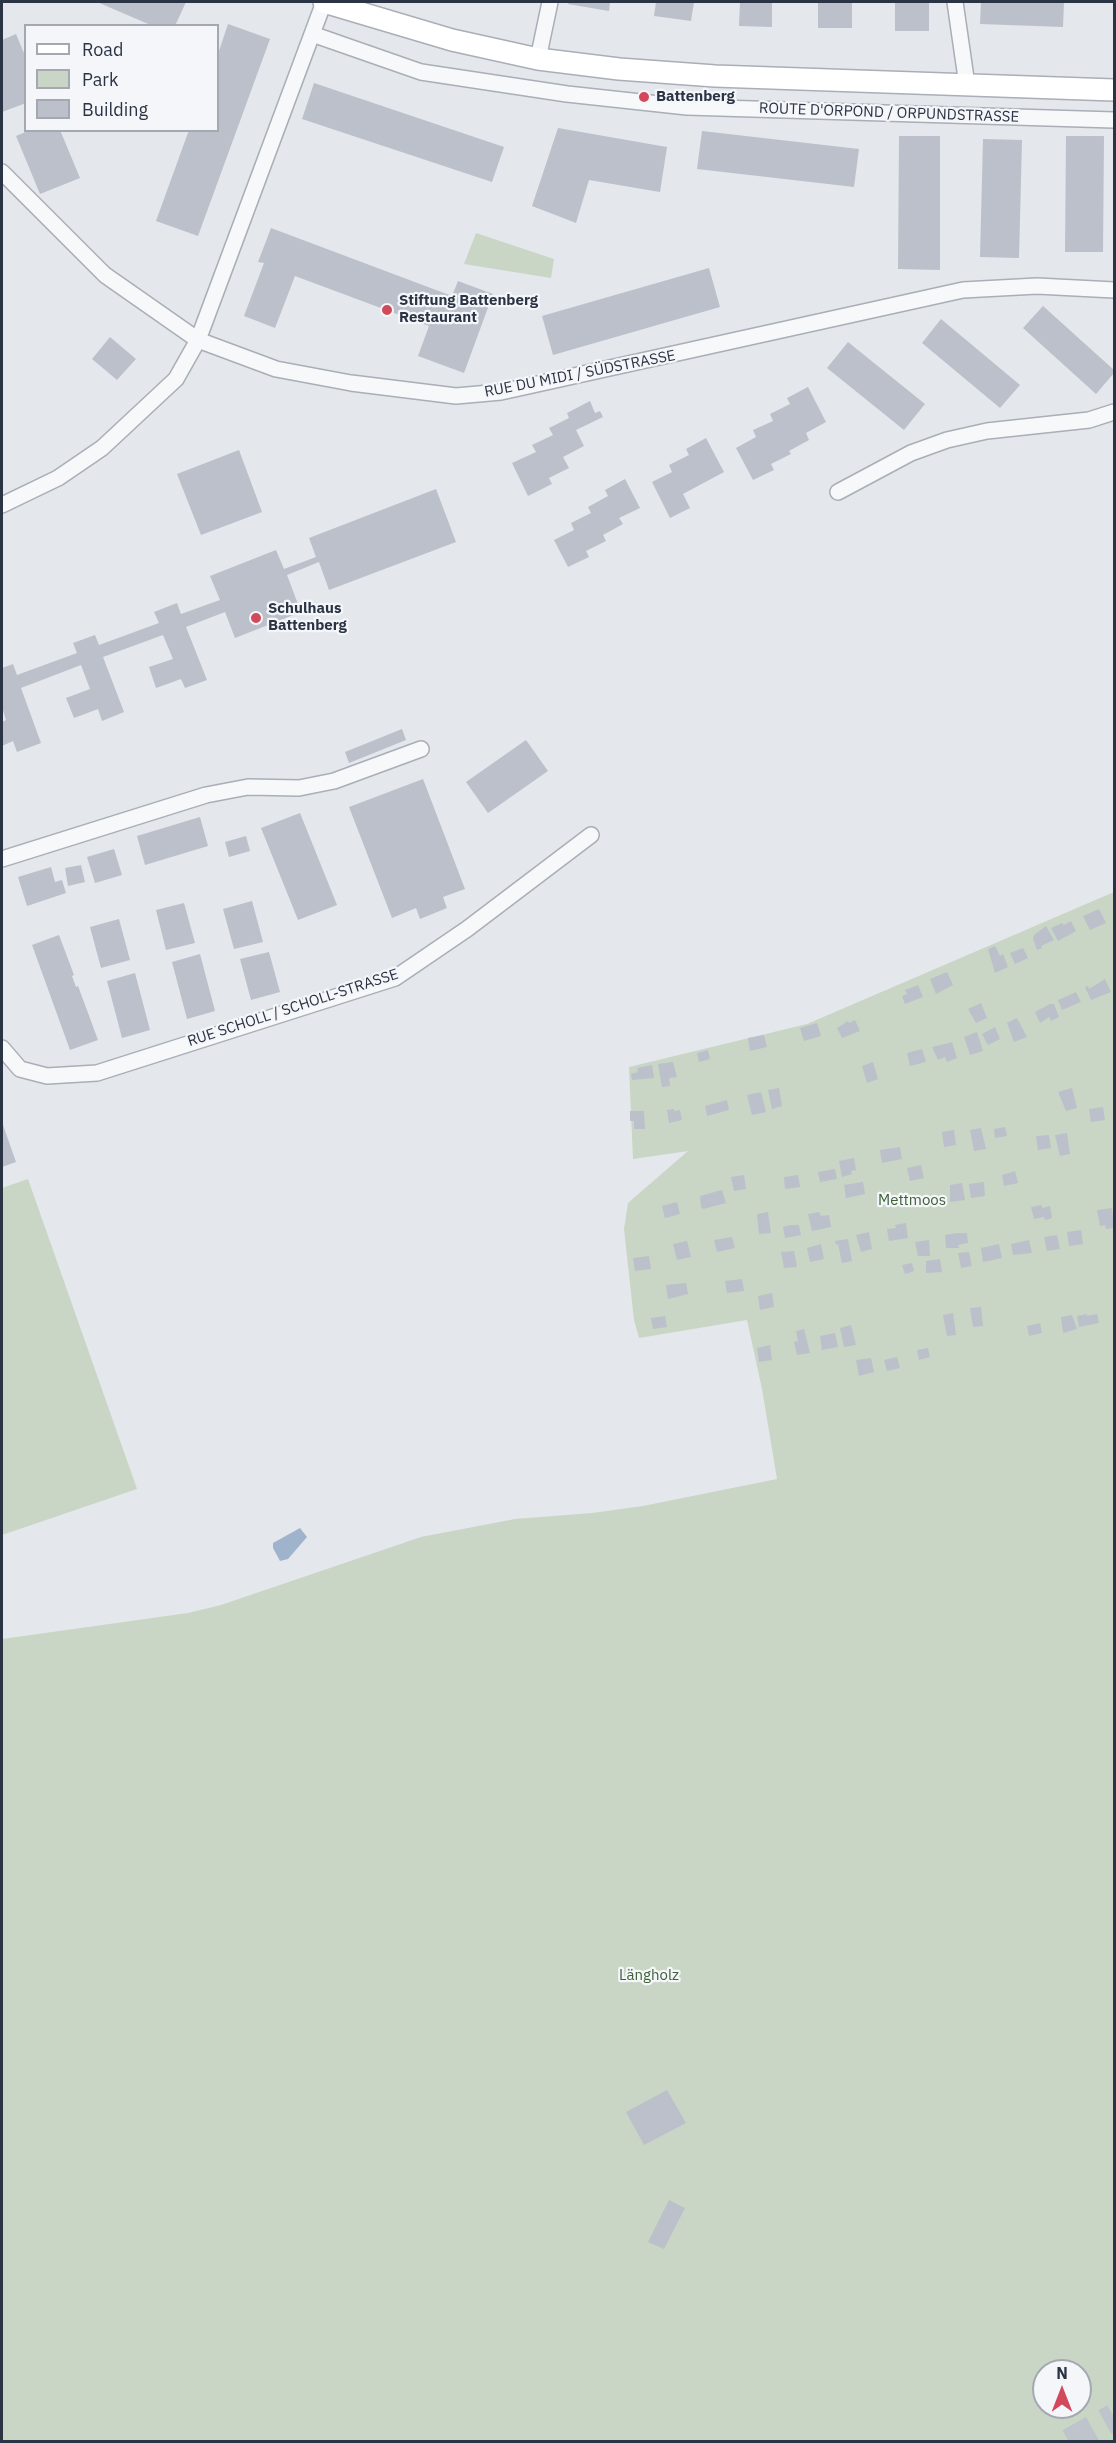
<!DOCTYPE html>
<html>
<head>
<meta charset="utf-8">
<style>
  body { margin:0 }
  #map { position:relative; width:1116px; height:2443px; overflow:hidden; background:#e4e7ec; font-family:"IBM Plex Sans",sans-serif }
  canvas { display:block }
  .frame { position:absolute; inset:0; border:3px solid #2b3445; pointer-events:none }
  .legend { position:absolute; left:24px; top:24px; width:195px; height:108px; box-sizing:border-box; background:#f4f6f9; border:2px solid #a4a8b1; margin:0; padding:8px 10px; list-style:none; font-size:18px; color:#2b3445 }
  .legend li { display:flex; align-items:center; gap:12px; height:30px }
  .legend b { width:30px; border:2px solid #a4a8b1 }
  .north { position:absolute; left:1032px; top:2359px; width:60px; height:60px; box-sizing:border-box; background:#f4f6f9; border:2px solid #a4a8b1; border-radius:50%; rotate:0deg; font-size:16px; font-weight:700; line-height:24px; text-align:center; color:#2b3445 }
  .north::after { content:''; display:block; margin:auto; width:21px; height:27px; background:#d1495b; clip-path:polygon(50% 0,100% 100%,50% 72%,0 100%) }
</style>
</head>
<body>
<div id="map">
<canvas width="1116" height="2443"></canvas>
<div class="frame"></div>
<ul class="legend">
<li><b style="height:8px;background:#fff"></b>Road</li>
<li><b style="height:16px;background:#c9d6c5"></b>Park</li>
<li><b style="height:16px;background:#bbc0ca"></b>Building</li>
</ul>
<div class="north">N</div>
</div>
<script>
const g = document.querySelector('canvas').getContext('2d');
g.lineJoin = 'round';
function paint(path, color) {
  g.fillStyle = color;
  g.fill(path, 'evenodd');
}
function poly(rows) {
  const path = new Path2D();
  for (const r of rows) {
    path.moveTo(r[0], r[1]);
    for (let i = 2; i < r.length; i += 2) path.lineTo(r[i], r[i + 1]);
  }
  return path;
}
function strokePath(path, color, width, dash) {
  g.strokeStyle = color;
  g.lineWidth = width;
  g.lineCap = dash ? 'butt' : 'round';
  g.setLineDash(dash || []);
  g.stroke(path);
}
function label(font, color, halo, rows, align = 'center') {
  g.font = font + ' "IBM Plex Sans",sans-serif';
  g.lineWidth = 4.5;
  g.setLineDash([]);
  g.textBaseline = 'middle';
  g.strokeStyle = halo;
  g.fillStyle = color;
  for (const [text, x, y, turn = 0] of rows) {
    g.save();
    g.translate(x, y);
    g.rotate((+turn || 0) * Math.PI / 180);
    g.textAlign = isNaN(turn) ? turn : align;
    if (halo) g.strokeText(text, 0, 0);
    g.fillText(text, 0, 0);
    g.restore();
  }
}
paint(poly([
  [476,233,554,259,551,278,464,264],
  [1114,892,1114,2441,2,2441,2,1639,188,1613,221,1605,421,1537,515,1519,592,1513,643,1506,777,1479,762,1389,747,1320,639,1338,634,1320,624,1229,628,1203,688,1151,633,1159,629,1067,807,1024],
  [1044,2371,1080,2371,1080,2407,1044,2407],
  [28,1179,137,1489,2,1535,2,1188]
]), '#c9d6c5');
paint(poly([
  [300,1528,307,1537,288,1559,280,1561,273,1548,273,1543]
]), '#9fb4cc');
paint(poly([
  [97,2,186,2,175,26,153,26],
  [569,2,610,2,609,11,568,4],
  [656,2,694,2,691,21,654,16],
  [740,2,772,2,772,27,739,26],
  [818,2,852,2,852,28,818,28],
  [895,2,929,2,929,31,895,31],
  [981,2,1064,2,1063,27,980,24],
  [228,24,270,39,198,236,156,221,189,130,218,130,218,54],
  [16,34,26,58,26,103,2,112,2,40],
  [314,83,504,147,492,182,302,119],
  [558,128,667,147,660,192,589,180,576,223,532,206],
  [30,130,60,130,80,178,40,194,16,136],
  [702,131,859,149,854,187,697,169],
  [899,136,940,136,940,270,898,269],
  [1066,136,1104,136,1103,252,1065,252],
  [983,139,1022,140,1019,258,980,257],
  [271,228,452,296,458,281,493,294,464,373,418,356,429,326,295,276,275,328,244,316,264,263,258,262],
  [709,268,720,307,553,355,542,316],
  [1043,306,1114,370,1114,373,1096,394,1023,328],
  [941,319,1020,385,1000,408,922,343],
  [110,337,136,359,117,380,92,359],
  [848,342,925,404,904,430,827,368],
  [808,387,826,422,806,433,809,440,789,451,791,454,771,464,774,470,753,480,736,448,756,437,753,430,773,421,770,414,790,404,787,398],
  [590,401,595,413,600,411,603,417,576,430,584,446,563,457,569,468,549,478,552,484,528,496,512,463,536,452,532,445,553,435,549,428,569,418,567,413],
  [706,438,724,472,683,494,690,508,670,518,652,482,672,472,669,465,689,455,686,449],
  [239,450,262,512,201,535,177,474],
  [625,479,640,508,619,518,623,524,603,535,606,541,586,551,589,557,568,567,554,540,574,530,571,523,591,513,588,507,608,496,605,490],
  [436,489,456,542,329,590,319,562,287,575,301,612,235,638,225,612,186,627,207,680,185,688,181,679,156,688,149,667,173,659,163,635,103,657,124,712,102,721,98,709,74,718,66,698,90,689,81,665,21,688,41,743,17,752,13,741,2,746,2,722,6,720,2,707,2,668,13,664,17,675,77,653,73,643,95,635,99,645,159,623,154,612,177,603,181,614,220,600,210,576,276,550,284,569,316,557,309,538],
  [402,729,406,740,349,763,345,752],
  [526,740,548,771,488,813,466,782],
  [423,779,465,889,443,897,447,908,420,919,416,908,392,918,349,807],
  [300,813,337,905,298,920,261,828],
  [200,817,208,846,145,865,137,836],
  [246,836,250,851,229,857,225,842],
  [114,849,122,875,95,883,87,857],
  [81,865,85,882,68,886,65,868],
  [51,867,55,882,62,880,66,893,27,906,18,877],
  [252,901,263,942,234,949,223,909],
  [184,903,195,943,166,950,156,910],
  [1099,909,1106,923,1090,930,1083,916],
  [119,919,130,960,101,968,90,927],
  [1071,921,1076,931,1058,941,1051,928,1062,923,1064,925],
  [1046,926,1054,940,1041,946,1042,948,1037,950,1033,939,1034,935],
  [59,935,74,975,72,976,76,987,78,986,98,1040,70,1050,32,945],
  [995,946,1000,956,1003,954,1008,967,995,973,988,949],
  [1023,948,1028,958,1015,964,1010,953],
  [269,952,280,992,251,1000,240,959],
  [200,954,215,1011,187,1019,172,962],
  [947,972,953,985,936,994,930,979],
  [135,973,150,1030,122,1038,107,981],
  [1105,979,1111,992,1091,1000,1085,987,1088,986,1089,989],
  [918,985,923,997,905,1004,902,996,907,994,905,990],
  [1076,992,1081,1002,1062,1010,1058,1000],
  [981,1003,987,1018,976,1023,968,1009],
  [1050,1004,1054,1004,1059,1017,1051,1021,1049,1017,1040,1023,1035,1012],
  [1017,1018,1027,1037,1014,1042,1007,1023],
  [855,1020,860,1031,842,1038,837,1028,848,1021,849,1023],
  [817,1023,821,1036,804,1041,800,1028],
  [995,1027,1000,1039,988,1045,982,1034],
  [977,1032,983,1051,970,1055,964,1037],
  [764,1035,767,1047,750,1051,748,1038],
  [949,1043,952,1042,957,1058,947,1062,945,1057,938,1060,932,1047],
  [922,1049,926,1062,910,1066,907,1053],
  [708,1050,710,1059,699,1062,697,1053],
  [673,1062,677,1077,669,1078,670,1086,662,1087,658,1064],
  [873,1062,878,1079,867,1083,862,1066],
  [652,1065,654,1078,632,1080,631,1074,638,1072,637,1068],
  [779,1088,782,1106,772,1109,768,1090],
  [1072,1088,1077,1108,1066,1111,1058,1092],
  [761,1092,766,1112,752,1115,747,1095],
  [727,1100,729,1110,707,1116,705,1106],
  [1103,1107,1105,1120,1091,1122,1089,1109],
  [674,1109,674,1111,680,1110,682,1120,669,1123,667,1110],
  [630,1111,644,1111,645,1129,634,1129,634,1121,630,1121],
  [2,1122,16,1162,2,1167],
  [1005,1127,1007,1136,995,1138,994,1129],
  [981,1128,986,1149,974,1151,970,1130],
  [954,1130,956,1145,944,1147,942,1132],
  [1067,1133,1070,1154,1060,1156,1055,1135],
  [1049,1135,1051,1148,1038,1150,1036,1136],
  [900,1147,902,1159,882,1163,880,1150],
  [854,1158,856,1170,851,1171,852,1174,842,1177,839,1161],
  [921,1165,924,1178,910,1181,907,1168],
  [835,1169,837,1179,820,1182,818,1172],
  [1015,1171,1018,1183,1004,1186,1002,1175],
  [744,1175,746,1189,734,1191,731,1177],
  [798,1175,800,1187,785,1189,784,1177],
  [863,1182,865,1194,846,1198,844,1185],
  [984,1182,985,1196,971,1198,969,1184],
  [962,1183,965,1200,950,1202,950,1185],
  [722,1190,726,1203,703,1209,701,1207,700,1196],
  [677,1202,680,1214,665,1218,662,1206],
  [1042,1205,1042,1208,1050,1206,1052,1217,1050,1219,1045,1220,1044,1217,1034,1219,1031,1207],
  [1112,1208,1114,1228,1106,1229,1105,1225,1100,1226,1097,1210],
  [768,1212,771,1233,759,1234,757,1214],
  [819,1212,821,1216,829,1215,831,1227,812,1231,808,1214],
  [906,1223,908,1238,889,1241,887,1229,896,1228,895,1225],
  [790,1225,799,1225,801,1235,785,1238,783,1227],
  [1081,1230,1083,1244,1069,1246,1067,1232],
  [869,1232,872,1249,861,1252,856,1235],
  [957,1233,967,1233,968,1243,958,1245,959,1248,946,1248,945,1235],
  [1057,1235,1060,1249,1047,1251,1044,1237],
  [732,1237,735,1248,717,1252,714,1240],
  [848,1239,852,1261,842,1263,838,1244,836,1245,835,1241],
  [929,1240,930,1256,918,1256,915,1242],
  [1029,1240,1032,1253,1013,1255,1011,1244],
  [687,1241,691,1257,677,1260,673,1244],
  [821,1244,824,1259,810,1262,807,1248],
  [999,1244,1002,1258,983,1262,981,1248],
  [794,1251,797,1267,784,1268,781,1252],
  [969,1252,972,1266,961,1268,958,1253],
  [649,1256,651,1269,635,1271,633,1258],
  [940,1259,942,1272,926,1273,926,1261],
  [912,1263,914,1271,905,1274,902,1265],
  [742,1279,744,1291,727,1293,725,1281],
  [686,1283,688,1294,668,1299,666,1285],
  [772,1293,774,1307,760,1310,758,1296],
  [981,1307,983,1326,973,1327,970,1308],
  [953,1313,956,1335,947,1336,943,1315],
  [1087,1314,1087,1316,1097,1314,1099,1323,1079,1327,1077,1316],
  [1072,1315,1077,1329,1063,1333,1061,1317],
  [665,1316,667,1327,653,1329,651,1318],
  [1040,1323,1042,1333,1029,1336,1027,1326],
  [851,1325,856,1345,844,1347,840,1328],
  [804,1329,810,1353,797,1355,794,1342,798,1341,796,1331],
  [835,1333,838,1347,822,1350,820,1336],
  [770,1345,772,1360,759,1362,757,1348],
  [928,1348,930,1357,919,1360,917,1350],
  [897,1357,900,1368,887,1371,884,1360],
  [871,1358,874,1372,859,1376,856,1360],
  [667,2090,686,2123,644,2145,626,2112],
  [669,2200,685,2208,664,2249,648,2242]
]), '#bbc0ca');
strokePath(poly([
  [1069,2442,1114,2417]
]), '#bfc3cb', 27, [27, 14]);
const street = poly([
  [955,2,967,85],
  [312,34,421,72,567,94,687,107,1114,120],
  [538,59,550,2],
  [2,172,105,275,198,340,276,369,351,383,456,396,501,392,963,290,1037,286,1114,290],
  [838,492,911,453,947,440,987,431,1089,420,1114,412],
  [2,505,58,478,102,448,176,379,198,340,324,2],
  [2,859,206,795,248,787,299,788,334,781,421,749],
  [2,1048,20,1069,47,1076,97,1073,395,978,467,929,591,835]
]);
const secondary = poly([
  [324,2,452,40,538,59,619,69,715,76,1114,90]
]);
strokePath(street, '#a9aeb7', 18);
strokePath(secondary, '#a9aeb7', 24);
strokePath(street, '#f7f8fa', 15);
strokePath(secondary, '#fff', 21);
for (const [x, y, r, color] of [
  [644,97,6,"#d1495b"],
  [387,310,6,"#d1495b"],
  [256,618,6,"#d1495b"]
]) {
  const dot = new Path2D();
  dot.arc(x, y, r, 0, 2 * Math.PI);
  g.fillStyle = color;
  g.fill(dot);
  strokePath(dot, '#f4f6f9', 2);
}
label('bold 15px', '#2b3445', '#f4f6f9', [
  ["Battenberg",656,97],
  ["Stiftung Battenberg",399,301],
  ["Restaurant",399,318],
  ["Schulhaus",268,609],
  ["Battenberg",268,626]
], 'left');
label('15px', '#2b3445', '#f4f6f9', [
  ["ROUTE D'ORPOND / ORPUNDSTRASSE",889,113,2],
  ["RUE DU MIDI / SÜDSTRASSE",580,374,-11],
  ["RUE SCHOLL / SCHOLL-STRASSE",293,1008,-18]
]);
label('15px', '#3f6138', '#f4f6f9', [
  ["Mettmoos",912,1201],
  ["Längholz",649,1976]
]);
</script>
</body>
</html>
